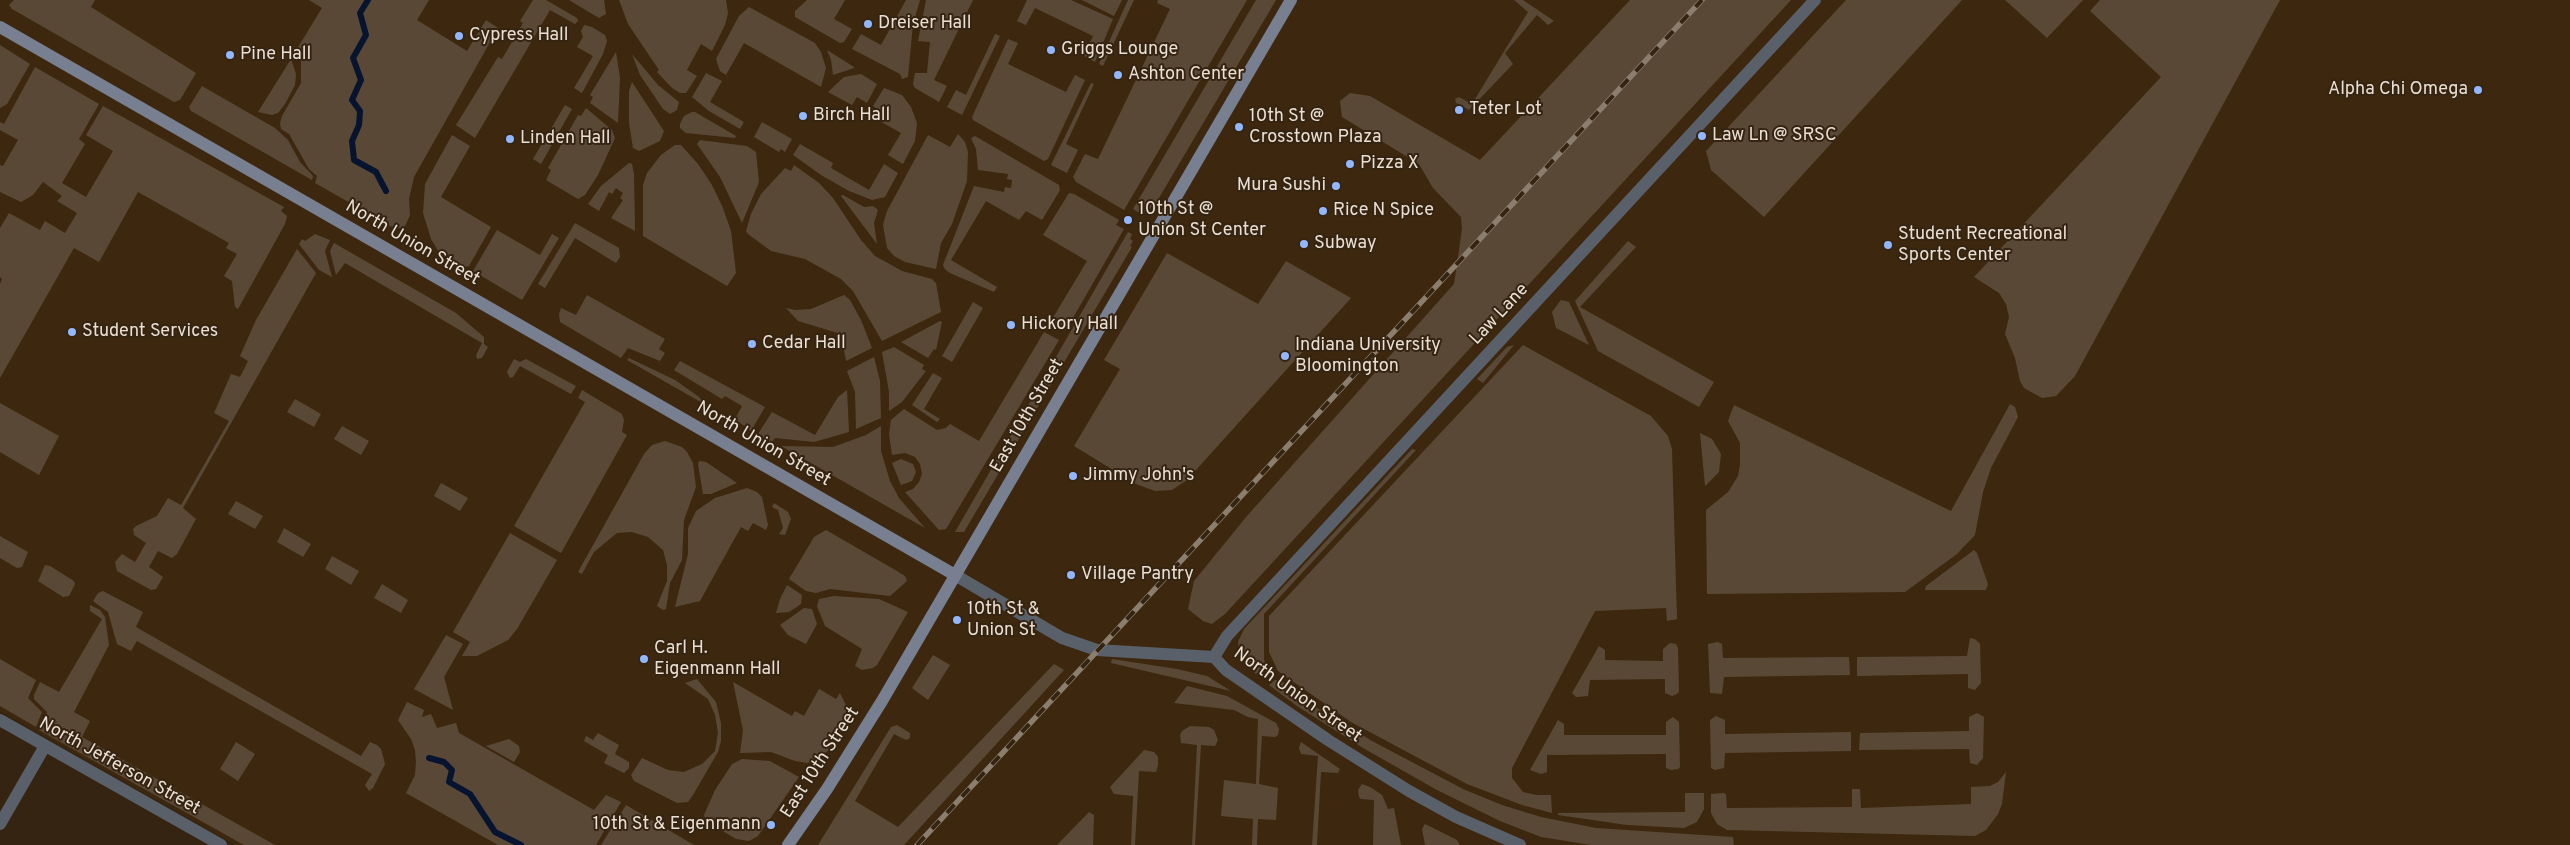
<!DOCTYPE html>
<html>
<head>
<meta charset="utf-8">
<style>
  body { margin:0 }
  canvas { display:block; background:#342411 }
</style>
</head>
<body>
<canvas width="2570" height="845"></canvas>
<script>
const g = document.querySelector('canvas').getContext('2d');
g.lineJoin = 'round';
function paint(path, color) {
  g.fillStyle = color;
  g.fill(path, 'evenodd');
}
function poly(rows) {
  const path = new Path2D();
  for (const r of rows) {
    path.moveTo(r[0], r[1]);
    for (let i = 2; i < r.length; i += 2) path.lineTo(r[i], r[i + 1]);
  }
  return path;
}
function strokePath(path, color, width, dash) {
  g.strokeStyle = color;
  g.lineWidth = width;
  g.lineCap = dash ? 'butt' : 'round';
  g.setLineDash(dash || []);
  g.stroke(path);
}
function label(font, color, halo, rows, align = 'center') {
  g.font = font + ' Overpass,sans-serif';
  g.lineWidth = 4;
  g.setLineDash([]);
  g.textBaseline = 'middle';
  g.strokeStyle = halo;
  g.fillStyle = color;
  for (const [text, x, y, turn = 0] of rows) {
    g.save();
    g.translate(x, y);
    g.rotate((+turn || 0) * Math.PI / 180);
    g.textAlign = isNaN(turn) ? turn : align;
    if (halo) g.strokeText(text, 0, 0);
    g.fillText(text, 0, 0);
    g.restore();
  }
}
paint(poly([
  [0,0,2570,0,2570,845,236,845,0,711]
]), '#3d280f');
paint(poly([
  [14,0,95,0,91,7,196,73,180,100,174,102,12,9,9,5],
  [309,0,429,0,417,20,467,51,486,20,498,28,414,177,409,199,410,215,405,226,400,228,394,228,315,183,317,176,309,169,289,134,281,129,280,123,282,116,301,83,301,62,295,52,322,8],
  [533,0,546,0,577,18,578,21,575,24,550,10,475,138,456,125,498,57,502,59,523,23,520,21],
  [569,0,604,0,606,14,599,18],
  [619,0,726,0,728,13,725,25,712,51,701,44,687,70,697,76,686,93,680,93,672,88,657,72,659,70,628,24],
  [807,0,845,0,834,19,852,29,844,42,840,43,795,17,795,11],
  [906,0,920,0,913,24,908,77,902,79,900,74,852,49,861,34,881,45],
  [926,0,973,0,934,80,947,86,939,102,915,88,913,84,915,73,927,73,930,42,918,41],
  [1027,0,1071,0,1113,19,1095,62,1084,56,1093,36,1035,8,1026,25,1017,21],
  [1082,0,1122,0,1114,16],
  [1128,0,1134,0,1103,66,1099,64],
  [1158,0,1247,0,1124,210,1076,182,1073,177,1085,154,1098,159,1170,9,1157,3],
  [1256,0,1276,0,1153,208,1151,207,1148,211,1146,210,1143,215,1133,209],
  [1514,0,1523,0,1554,21,1548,25,1537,15,1505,53,1513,64,1469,110,1456,103,1455,99,1459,97,1472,104,1528,12],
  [1630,0,1791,0,1225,614,1212,624,1203,621,1188,609,1194,581,1247,516,1454,284,1462,229,1461,217,1433,188,1419,164,1342,117,1340,101,1350,93,1370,96,1480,160],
  [1846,0,1962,0,1764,217,1711,170,1706,151],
  [2005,0,2083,0,2047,38],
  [2100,0,2280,0,2075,376,2056,396,2042,398,2024,388,2020,381,2015,358,2005,334,2009,317,2006,304,1999,293,1974,277,2161,77,2090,11],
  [749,7,815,43,821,52,826,68,821,87,744,43,726,75,720,71,716,59,739,16],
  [584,25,592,27,605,35,607,41,603,54,582,93,574,88,593,56,577,47,583,37,581,31],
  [995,34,1000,36,962,115,947,107,956,90,966,95],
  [1008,39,1018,43,1008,64,1066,92,1075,75,1085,80,1048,159,1044,161,973,120,972,117],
  [0,45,30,64,7,104,0,108],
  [827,50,854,67,854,68,833,75,831,60],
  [616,52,620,78,618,123,590,103,593,97,590,95],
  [632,54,658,85,679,102,677,110,670,114,663,109,640,75],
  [291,59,296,74,295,85,285,104,278,113,272,115,258,112],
  [35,67,99,104,79,139,85,144,62,183,86,197,113,151,86,135,103,106,284,207,281,211,287,216,285,224,238,309,235,307,232,281,224,276,237,254,226,248,229,243,138,192,99,262,74,248,0,378,0,284,2,279,0,277,0,228,9,213,40,230,45,221,65,233,77,213,57,201,62,196,43,182,33,195,21,202,0,192,0,165,3,166,18,140,0,130,0,122,4,124],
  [706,73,722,81,710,102,744,122,740,129,709,111,692,97],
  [861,74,877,84,867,103,857,97,852,105,828,92,844,77],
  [632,82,664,131,660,141,639,151,633,148,629,123,629,91],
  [1091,83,1094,84,1066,144,1078,150,1067,173,1051,165],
  [202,86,275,128,288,140,300,162,313,176,312,180,191,111,189,107],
  [884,88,902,95,911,107,917,123,915,141,903,164,888,155,901,133,878,120,882,112,873,106],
  [565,105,572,109,541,164,533,159],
  [586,108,612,130,615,138,598,175,585,195,578,199,546,180,551,170,548,168,578,115,581,116],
  [692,112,695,112,736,136,735,138,686,133,680,128,680,124,684,116],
  [762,122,792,139,785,152,781,149,779,152,754,137],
  [958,134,965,142,968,152,967,181,952,224,941,243,936,269,905,262,894,256,887,248,883,225,887,211,928,135,950,147],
  [452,135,470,146,441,197,491,227,469,266,465,267,440,254,431,239,423,213,425,184],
  [975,136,1059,185,1060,190,1042,220,1026,211,1019,220,986,201,951,260,997,287,994,292,950,273,945,269,943,265,974,186,1004,192,1005,187,1011,188,1012,180,1007,179,1008,174,978,170,976,149,971,138],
  [700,140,747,146,756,152,759,182,742,223,720,177,697,144],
  [800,144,833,163,831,168,869,190,884,164,898,173,885,197,872,200,849,191,821,175,793,155],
  [675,145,681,145,698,164,712,185,723,208,731,231,736,273,727,286,643,236,643,185,647,173,661,155],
  [629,163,632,164,634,174,635,231,611,218,623,200,620,198,623,193,616,188,612,194,609,192,599,211,588,204,601,186],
  [794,165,819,183,833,198,861,240,875,256,902,271,932,279,936,283,941,312,882,341,853,291,841,279,805,259,771,251,748,234,746,231,751,214,761,194,785,168,791,171],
  [1069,193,1074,194,1119,220,1116,225,1124,229,1066,330,1051,321,1087,261,1043,235],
  [843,195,864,207,873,206,878,210,874,223,877,244,841,196],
  [575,223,619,248,620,257,616,263,575,238,545,288,538,284],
  [497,230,540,255,552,234,559,238,522,300,473,271],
  [1128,232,1132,234,1130,239,1133,241,1130,246,1132,247,964,532,955,532],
  [315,234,330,240,325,251,332,277,319,270,299,244,302,239,305,241],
  [1628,241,1636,247,1580,307,1714,382,1699,407,1598,351,1575,301],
  [334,243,456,313,484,337,484,344,488,347,482,358,477,359,476,355,482,343,345,263,336,275,330,251],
  [297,249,316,273,183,508,196,519,177,554,172,558,158,551,149,567,163,577,156,589,151,590,117,571,115,562,122,554,135,562,146,543,134,535,133,529,136,526,157,516,168,498,181,505,229,421,214,413,231,374,240,377,248,361,240,356,256,320],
  [1167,253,1258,304,1286,261,1351,298,1187,480,1172,490,1155,491,1136,484,1074,446,1120,369,1104,360],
  [587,295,665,339,659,349,665,353,660,361,628,348,621,358,560,322,559,314,561,308,576,315],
  [844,295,850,300,861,320,872,348,846,361,841,334,798,321,786,308,795,310,811,309],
  [1561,300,1569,302,1589,345,1556,328,1552,312],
  [973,302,983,308,952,362,942,356],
  [940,321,942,322,936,350,934,349,928,358,901,342],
  [1044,332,1059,340,946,529,939,530,905,492,913,489,919,482,922,474,920,464,915,457,905,453,892,455,889,434,891,420,904,409,937,430,946,428,950,424,979,441],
  [1514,345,1483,383,1477,379,1507,347],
  [1523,345,1651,416,1668,436,1672,449,1677,619,1667,621,1666,608,1595,611,1512,768,1512,778,1523,792,1536,795,1551,795,1552,813,1522,805,1467,784,1351,722,1278,671,1269,652,1269,616],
  [894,347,924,365,922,369,926,371,902,402,889,411,889,392,882,352],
  [874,357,880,381,881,418,856,429,855,392,847,371],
  [629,358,675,380,699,397,706,405,627,360],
  [514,359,520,362,526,359,576,386,571,394,520,366,513,377,510,378,507,372],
  [680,361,765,407,751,431,735,419,742,406,725,396,722,399,674,370],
  [933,373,942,378,924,409,940,419,937,422,912,405],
  [582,390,622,414,624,420,622,432,627,435,561,553,514,526,585,402,578,398],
  [847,390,849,432,814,442,775,438,772,442,758,434,772,412,815,435,838,397],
  [295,399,321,414,314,427,287,412],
  [0,403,59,436,39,475,0,452],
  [2010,404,2015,407,2018,417,1991,468,1983,492,1975,535,1957,554,1905,592,1707,594,1706,510,1728,492,1738,476,1740,465,1740,443,1728,421,1734,405,1951,511],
  [342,426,369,441,361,455,334,439],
  [881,426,881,451,890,481,899,498,925,528,781,446,833,447,866,435],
  [1700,433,1712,439,1721,454,1719,472,1705,486],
  [665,441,682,447,687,452,693,463,696,487,684,520,682,560,670,583,666,609,663,610,657,606,667,581,667,565,663,550,648,537,632,532,617,533,594,552,582,574,578,572,644,454,652,445],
  [1412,449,1416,450,1264,614,1264,660,1267,666,1256,674,1243,661,1239,652,1238,642,1244,629],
  [901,459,913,464,916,472,912,481,901,485,892,463],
  [699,461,706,462,737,483,711,494,703,494,698,464],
  [441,483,468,498,460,511,434,496],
  [747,488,757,492,762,497,768,525,766,530,753,523,748,531,741,527,700,601,675,607,688,554,688,528,696,511,715,498],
  [236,501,263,516,255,529,228,514],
  [774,503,788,512,791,519,785,535,779,534,783,528,778,510,772,507],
  [284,528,311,544,303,557,277,542],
  [826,530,897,571,905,576,907,581,890,596,830,589,816,593,806,591,789,579,814,537],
  [510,533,557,560,517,629,508,640,477,656,462,656,470,642,453,632],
  [0,536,28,552,22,567,17,568,0,558],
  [1974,550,1977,553,1988,584,1986,590,1925,590,1926,586],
  [332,556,359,571,351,585,325,569],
  [45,565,50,566,74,581,75,584,69,596,63,597,38,581],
  [382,584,408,600,401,613,374,598],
  [787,585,802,595,801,604,789,612,776,613,780,599],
  [103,591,143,612,136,627,361,756,370,742,377,745,381,749,385,764,373,788,369,791,365,785,372,774,137,641,131,651,117,644,108,612,93,601,98,593],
  [834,596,879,599,908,612,877,665,873,668,862,670,855,666,862,649,825,626,817,606,819,599],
  [90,605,100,610,105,617,109,645,74,712,90,721,82,737,275,845,244,845,39,730,46,719,47,712,34,699,34,695,40,682,59,692,102,619,90,611],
  [804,608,812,609,817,624,806,644,788,635,780,625],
  [446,635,463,644,444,677,453,710,414,689],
  [1970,638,1975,639,1980,644,1981,683,1975,690,1968,688,1968,674,1857,676,1857,657,1967,656],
  [1718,642,1722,644,1723,658,1849,657,1850,675,1724,677,1722,694,1710,693,1708,644],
  [1670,643,1676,644,1678,648,1679,692,1677,694,1672,696,1665,693,1665,679,1590,680,1588,696,1576,697,1572,693,1599,646,1605,650,1605,660,1663,661,1663,649],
  [933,655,950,665,928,700,912,688],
  [0,659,36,680,28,698,42,712,36,727,0,706],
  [1112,659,1177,669,1207,676,1231,691,1111,663],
  [1054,664,1064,670,904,845,818,845,891,727,897,725,910,733,910,738,906,740,894,734,855,801,898,827],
  [697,679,716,702,721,723,721,741,718,752,693,795,688,802,677,803,634,781,631,775,642,758,668,770,684,772,702,764,715,751,718,733,715,715,708,699,685,683],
  [1275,680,1281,681,1320,710,1372,741,1463,789,1502,805,1541,817,1596,828,1733,837,1734,845,1591,845,1541,837,1500,821,1437,790,1363,748,1297,706,1269,685],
  [733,682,792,716,795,711,804,716,819,689,836,699,840,693,847,707,844,726,829,750,815,761,807,763,795,761,771,752,740,753,743,730],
  [1187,686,1227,696,1276,723,1279,729,1278,735,1275,737,1262,736,1259,784,1278,788,1276,820,1258,819,1257,845,1252,845,1253,819,1221,816,1224,780,1256,784,1258,719,1248,717,1234,710,1174,703],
  [407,702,424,710,422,717,431,714,437,728,456,723,459,733,594,810,606,795,621,802,596,845,498,845,406,793,415,775,416,762,415,750,411,739,398,720],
  [1977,713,1984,717,1983,758,1977,765,1970,763,1969,749,1859,750,1860,733,1969,731,1969,717],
  [1716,716,1725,720,1725,734,1851,732,1851,751,1725,753,1724,768,1715,770,1711,768,1710,720],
  [1673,717,1679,722,1680,767,1678,769,1671,770,1666,768,1666,754,1547,755,1547,772,1541,774,1530,770,1558,720,1564,724,1564,735,1666,735,1666,722],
  [1190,726,1209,727,1214,730,1218,740,1215,746,1201,745,1195,845,1192,845,1197,745,1181,743,1180,735,1182,731],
  [598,733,619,745,615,754,629,762,629,768,624,773,604,763,608,755,584,741,586,736,593,740],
  [509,739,519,746,520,752,514,762,486,746],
  [236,742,255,754,238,781,220,769],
  [1301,742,1340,769,1338,773,1321,772,1317,845,1312,845,1318,756,1301,754,1299,748],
  [1144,750,1154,752,1158,757,1158,765,1156,772,1139,771,1135,845,1131,845,1133,796,1114,794,1110,787],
  [742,759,770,761,799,777,758,836,749,841,736,839,706,821,704,815,715,790,732,764],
  [2006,772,2002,804,1998,814,1986,830,1975,836,1727,830,1717,824,1711,813,1711,794,1723,793,1726,794,1727,808,1852,807,1852,789,1860,789,1861,808,1971,804,1971,787,1990,786,1998,782],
  [1362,784,1370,787,1382,795,1388,809,1394,808,1401,845,1373,845,1374,800,1361,799,1359,797,1358,790],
  [1685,793,1704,793,1704,809,1697,822,1684,828,1627,825,1558,815,1558,813,1685,812],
  [626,805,694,845,601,845],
  [1089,812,1094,815,1093,845,1057,845],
  [1425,824,1457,840,1460,845,1425,845,1422,829]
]), '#5a4836');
strokePath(poly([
  [368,0,360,13,366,35,353,58,361,80,352,100,360,111,359,125,352,141,354,160,376,172,386,191],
  [429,758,444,762,452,770,449,782,470,794,495,832,521,845]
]), '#071430', 6);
strokePath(poly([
  [955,575,1062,638,1097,650,1214,657,1226,670,1328,740,1409,791,1456,817,1520,845],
  [1214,657,1227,636,1815,0],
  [0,720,221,845],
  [0,824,45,746]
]), '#5a606a', 12);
strokePath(poly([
  [0,27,955,575],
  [788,845,827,789,882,701,1291,0]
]), '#777f90', 12);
const rail = poly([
  [917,845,1702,0]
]);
strokePath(rail, '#8b7e6e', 5.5);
strokePath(rail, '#342411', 4, [11]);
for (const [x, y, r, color] of [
  [868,24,5,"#93b7fd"],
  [459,36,5,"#93b7fd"],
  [1051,50,5,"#93b7fd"],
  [230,55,5,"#93b7fd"],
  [1118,75,5,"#93b7fd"],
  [2478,90,5,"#93b7fd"],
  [1459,110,5,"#93b7fd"],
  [803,116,5,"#93b7fd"],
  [1239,127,5,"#93b7fd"],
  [1702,136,5,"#93b7fd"],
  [510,139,5,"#93b7fd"],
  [1350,164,5,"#93b7fd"],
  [1336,186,5,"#93b7fd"],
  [1323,211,5,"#93b7fd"],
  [1128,220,5,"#93b7fd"],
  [1304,244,5,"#93b7fd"],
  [1888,245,5,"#93b7fd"],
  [1011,325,5,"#93b7fd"],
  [72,332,5,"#93b7fd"],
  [752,344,5,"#93b7fd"],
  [1285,356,5,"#93b7fd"],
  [1073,476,5,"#93b7fd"],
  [1071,575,5,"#93b7fd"],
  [957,620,5,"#93b7fd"],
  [644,659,5,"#93b7fd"],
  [771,825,5,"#93b7fd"]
]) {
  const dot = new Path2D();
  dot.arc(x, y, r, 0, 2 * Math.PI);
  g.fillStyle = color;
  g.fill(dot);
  strokePath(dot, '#342411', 2);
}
label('18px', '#eadfd3', '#342411', [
  ["Dreiser Hall",878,24],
  ["Cypress Hall",469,36],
  ["Griggs Lounge",1061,50],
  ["Pine Hall",240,55],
  ["Ashton Center",1128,75],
  ["Alpha Chi Omega",2468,90,"right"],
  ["Teter Lot",1469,110],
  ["Birch Hall",813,116],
  ["10th St @",1249,117],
  ["Crosstown Plaza",1249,138],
  ["Law Ln @ SRSC",1712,136],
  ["Linden Hall",520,139],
  ["Pizza X",1360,164],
  ["Mura Sushi",1326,186,"right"],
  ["10th St @",1138,210],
  ["Union St Center",1138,231],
  ["Rice N Spice",1333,211],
  ["Student Recreational",1898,235],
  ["Sports Center",1898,256],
  ["Subway",1314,244],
  ["Hickory Hall",1021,325],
  ["Student Services",82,332],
  ["Cedar Hall",762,344],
  ["Indiana University",1295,346],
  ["Bloomington",1295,367],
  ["Jimmy John's",1083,476],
  ["Village Pantry",1081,575],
  ["10th St &",967,610],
  ["Union St",967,631],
  ["Carl H.",654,649],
  ["Eigenmann Hall",654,670],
  ["10th St & Eigenmann",761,825,"right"]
], 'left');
label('18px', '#eadfd3', '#342411', [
  ["North Union Street",412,244,30],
  ["Law Lane",1500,315,-47],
  ["East 10th Street",1028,416,-60],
  ["North Union Street",763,445,30],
  ["North Union Street",1297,696,35],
  ["East 10th Street",821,763,-57],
  ["North Jefferson Street",119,767,29]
]);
</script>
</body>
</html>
